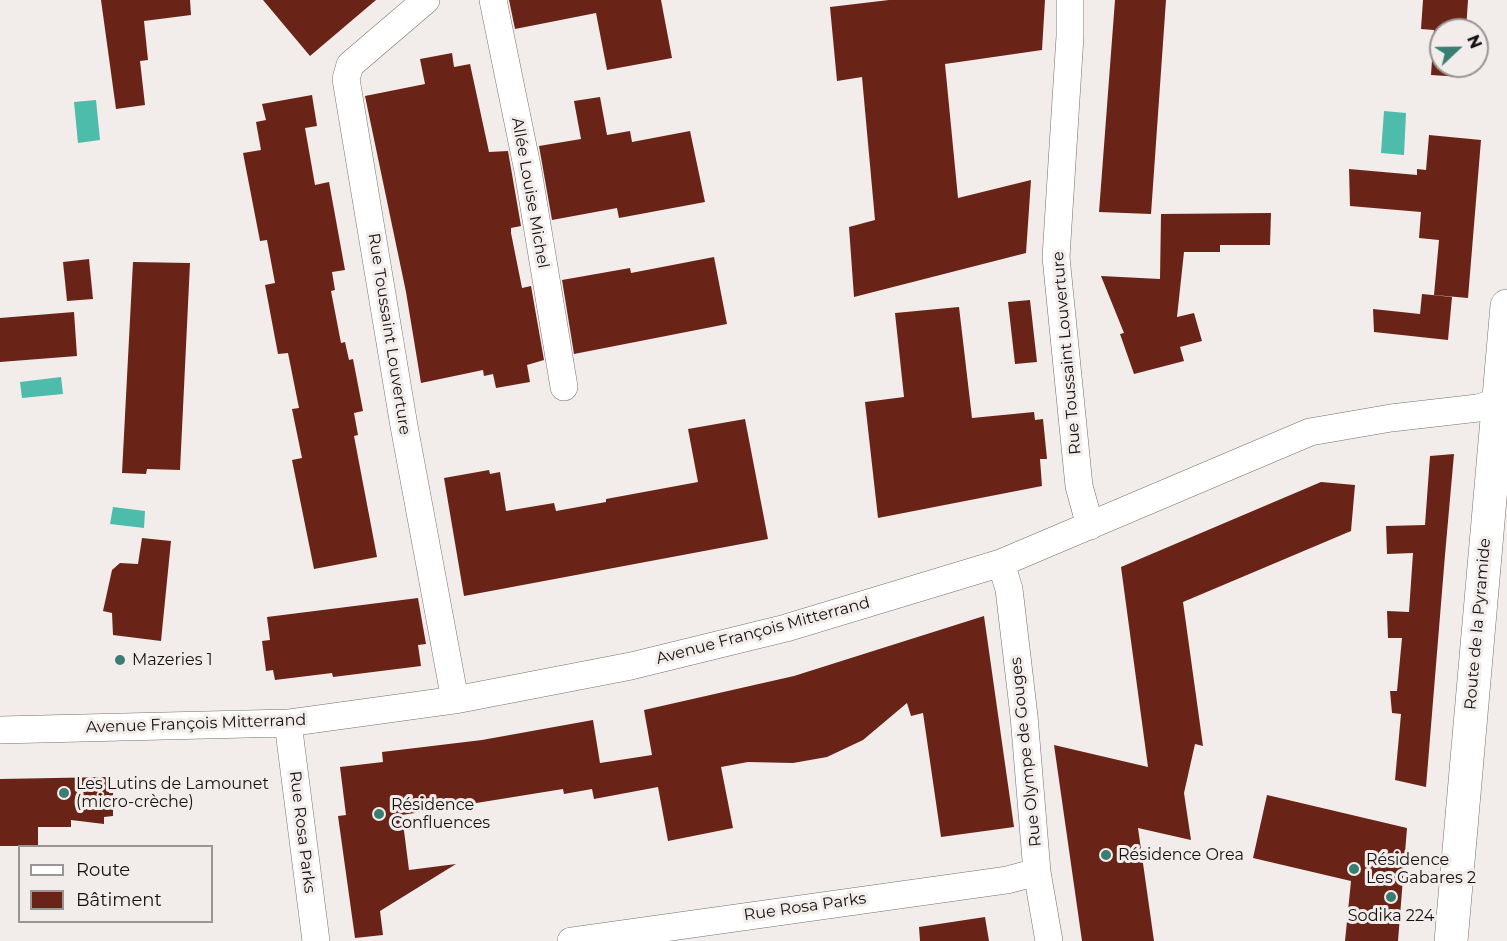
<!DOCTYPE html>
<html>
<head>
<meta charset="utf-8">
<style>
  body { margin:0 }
  #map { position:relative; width:1507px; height:941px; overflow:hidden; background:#f2eceb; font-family:Montserrat,sans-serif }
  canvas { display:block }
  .legend { position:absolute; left:18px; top:845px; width:195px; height:78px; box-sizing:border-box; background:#f2eceb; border:2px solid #999594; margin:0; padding:8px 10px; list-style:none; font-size:18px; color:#141212 }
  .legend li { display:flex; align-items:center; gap:12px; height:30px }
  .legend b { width:30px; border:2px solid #999594 }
  .north { position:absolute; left:1429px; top:18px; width:60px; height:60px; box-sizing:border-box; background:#f2eceb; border:2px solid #999594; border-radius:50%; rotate:68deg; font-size:16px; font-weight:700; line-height:24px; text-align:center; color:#141212 }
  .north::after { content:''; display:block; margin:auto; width:21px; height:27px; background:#397e73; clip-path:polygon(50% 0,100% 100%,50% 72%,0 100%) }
</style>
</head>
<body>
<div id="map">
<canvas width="1507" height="941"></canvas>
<ul class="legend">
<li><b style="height:8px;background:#fff"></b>Route</li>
<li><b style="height:16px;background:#6a2417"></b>Bâtiment</li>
</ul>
<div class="north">N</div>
</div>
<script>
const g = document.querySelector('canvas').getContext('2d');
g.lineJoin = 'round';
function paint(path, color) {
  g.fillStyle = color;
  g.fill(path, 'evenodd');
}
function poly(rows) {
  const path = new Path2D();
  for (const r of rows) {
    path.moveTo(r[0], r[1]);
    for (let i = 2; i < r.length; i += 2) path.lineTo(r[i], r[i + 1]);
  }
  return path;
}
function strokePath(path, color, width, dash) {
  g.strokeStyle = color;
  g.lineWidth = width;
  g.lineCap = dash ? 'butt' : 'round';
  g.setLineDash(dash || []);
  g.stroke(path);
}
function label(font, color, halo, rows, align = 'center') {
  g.font = font + ' Montserrat,sans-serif';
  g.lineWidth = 6;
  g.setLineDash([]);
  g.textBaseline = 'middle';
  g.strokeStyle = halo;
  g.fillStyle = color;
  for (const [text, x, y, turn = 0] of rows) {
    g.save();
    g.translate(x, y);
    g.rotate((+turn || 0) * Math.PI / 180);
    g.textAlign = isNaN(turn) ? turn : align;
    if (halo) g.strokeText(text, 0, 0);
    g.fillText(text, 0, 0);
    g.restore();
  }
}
paint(poly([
  [96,100,100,140,78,143,74,102],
  [1384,111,1406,113,1404,155,1381,153],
  [61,377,63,394,22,398,20,382],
  [113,507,145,511,144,528,110,524]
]), '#4dbcab');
paint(poly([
  [101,0,190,0,191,15,144,21,148,60,140,61,145,105,116,109],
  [263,0,376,0,310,56],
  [509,0,661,0,672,58,607,70,596,13,515,29],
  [889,0,1045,0,1042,50,945,64,958,198,1031,180,1026,253,854,297,849,227,875,220,862,77,837,81,830,7],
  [1115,0,1166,0,1151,214,1099,212],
  [1423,0,1468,0,1466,30,1441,30,1441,66,1463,66,1462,77,1431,75,1434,30,1421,29],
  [452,53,454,67,470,64,489,152,508,151,521,226,511,228,511,233,522,288,531,286,544,360,527,365,530,382,496,388,493,374,484,376,483,370,421,383,406,292,365,96,425,84,420,59],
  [312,95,317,126,305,128,315,185,329,182,345,270,332,272,335,290,331,291,341,343,345,342,349,360,353,359,363,411,354,413,358,435,354,436,377,557,314,569,292,460,302,458,292,409,299,408,288,353,278,354,265,285,275,283,267,240,260,241,243,153,261,150,256,122,266,120,262,104],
  [600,97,607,135,630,131,632,142,690,131,705,202,619,218,617,208,552,220,539,146,581,139,574,101],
  [1429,135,1481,140,1468,298,1434,295,1439,240,1419,238,1421,212,1350,206,1349,169,1417,175,1417,169,1426,170],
  [1271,213,1270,245,1220,245,1220,252,1184,252,1177,317,1194,313,1202,341,1180,347,1184,361,1134,374,1120,334,1124,333,1101,276,1160,279,1161,214],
  [714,257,727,324,574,354,562,280,630,268,631,273],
  [89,259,93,299,67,301,63,262],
  [133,262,190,263,180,470,147,469,146,474,122,473],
  [1422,294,1452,297,1448,340,1374,332,1373,309,1420,314],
  [1030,300,1037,362,1015,364,1008,302],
  [959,307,972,418,1034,412,1035,420,1043,419,1047,459,1040,459,1042,486,878,518,865,402,904,397,895,313],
  [74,312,77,356,0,362,0,318],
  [745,419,768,539,464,596,444,478,489,470,490,474,500,472,506,511,554,503,556,511,606,502,606,499,698,482,688,429],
  [1454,454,1445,555,1426,787,1395,780,1401,714,1392,713,1390,691,1397,691,1402,638,1388,638,1387,611,1409,612,1413,553,1387,554,1386,526,1425,525,1430,456],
  [1321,482,1355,485,1351,531,1183,602,1203,746,1195,744,1184,793,1191,840,1138,828,1154,941,1082,941,1054,745,1148,767,1121,567],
  [142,538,171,541,161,641,113,635,112,613,103,611,112,570,120,563,138,564],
  [418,598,426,644,418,645,421,666,333,677,332,673,275,680,273,670,266,671,262,641,270,640,267,617],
  [984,616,1014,827,941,837,923,713,911,716,907,703,863,740,827,757,793,763,748,762,721,767,733,828,668,841,658,787,594,799,592,789,564,794,563,789,402,815,409,870,456,864,380,911,383,935,355,938,338,816,346,815,340,767,383,762,382,752,482,740,593,720,600,763,652,755,644,710,794,676],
  [109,777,109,793,113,793,113,816,104,817,104,824,71,820,71,827,38,827,38,846,0,846,0,779],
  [1267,795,1407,828,1398,941,1345,941,1351,881,1253,858],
  [985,917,989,941,920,941,919,927]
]), '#6a2417');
const minor = poly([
  [426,0,350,65,346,79,404,426,455,700],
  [493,0,528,171,564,387],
  [1070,0,1070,36,1056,257,1079,486,1090,526],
  [1001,563,1009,589,1024,716,1037,872,1049,941],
  [288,723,316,941],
  [0,730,288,723,455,700,631,666,786,628,1001,563,1310,432,1391,418,1478,408,1507,399],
  [571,941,1007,880,1037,872]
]);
const secondary = poly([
  [1451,941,1507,306]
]);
strokePath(minor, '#76716f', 28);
strokePath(secondary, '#76716f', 34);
strokePath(minor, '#fff', 27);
strokePath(secondary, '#fff', 33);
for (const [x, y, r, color] of [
  [120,660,6,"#397e73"],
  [64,793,6,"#397e73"],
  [379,814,6,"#397e73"],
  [1106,855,6,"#397e73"],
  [1354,869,6,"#397e73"],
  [1391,897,6,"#397e73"]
]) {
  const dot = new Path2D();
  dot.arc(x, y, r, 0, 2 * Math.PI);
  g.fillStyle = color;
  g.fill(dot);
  strokePath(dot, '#f2eceb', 2);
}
label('16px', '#141212', '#f2eceb', [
  ["Allée Louise Michel",530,193,80],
  ["Rue Toussaint Louverture",389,334,81],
  ["Rue Toussaint Louverture",1067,353,-95],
  ["Route de la Pyramide",1478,624,-85],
  ["Avenue François Mitterrand",763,631,-15],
  ["Avenue François Mitterrand",196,724,-2],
  ["Rue Olympe de Gouges",1026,752,-96],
  ["Rue Rosa Parks",302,832,83],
  ["Rue Rosa Parks",805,907,-8]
]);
label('16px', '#141212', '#f2eceb', [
  ["Mazeries 1",132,660],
  ["Les Lutins de Lamounet",76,784],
  ["(micro-crèche)",76,802],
  ["Résidence",391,805],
  ["Confluences",391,823],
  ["Résidence Orea",1118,855],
  ["Résidence",1366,860],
  ["Les Gabares 2",1366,878],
  ["Sodika 224",1391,916,"center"]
], 'left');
</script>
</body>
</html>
